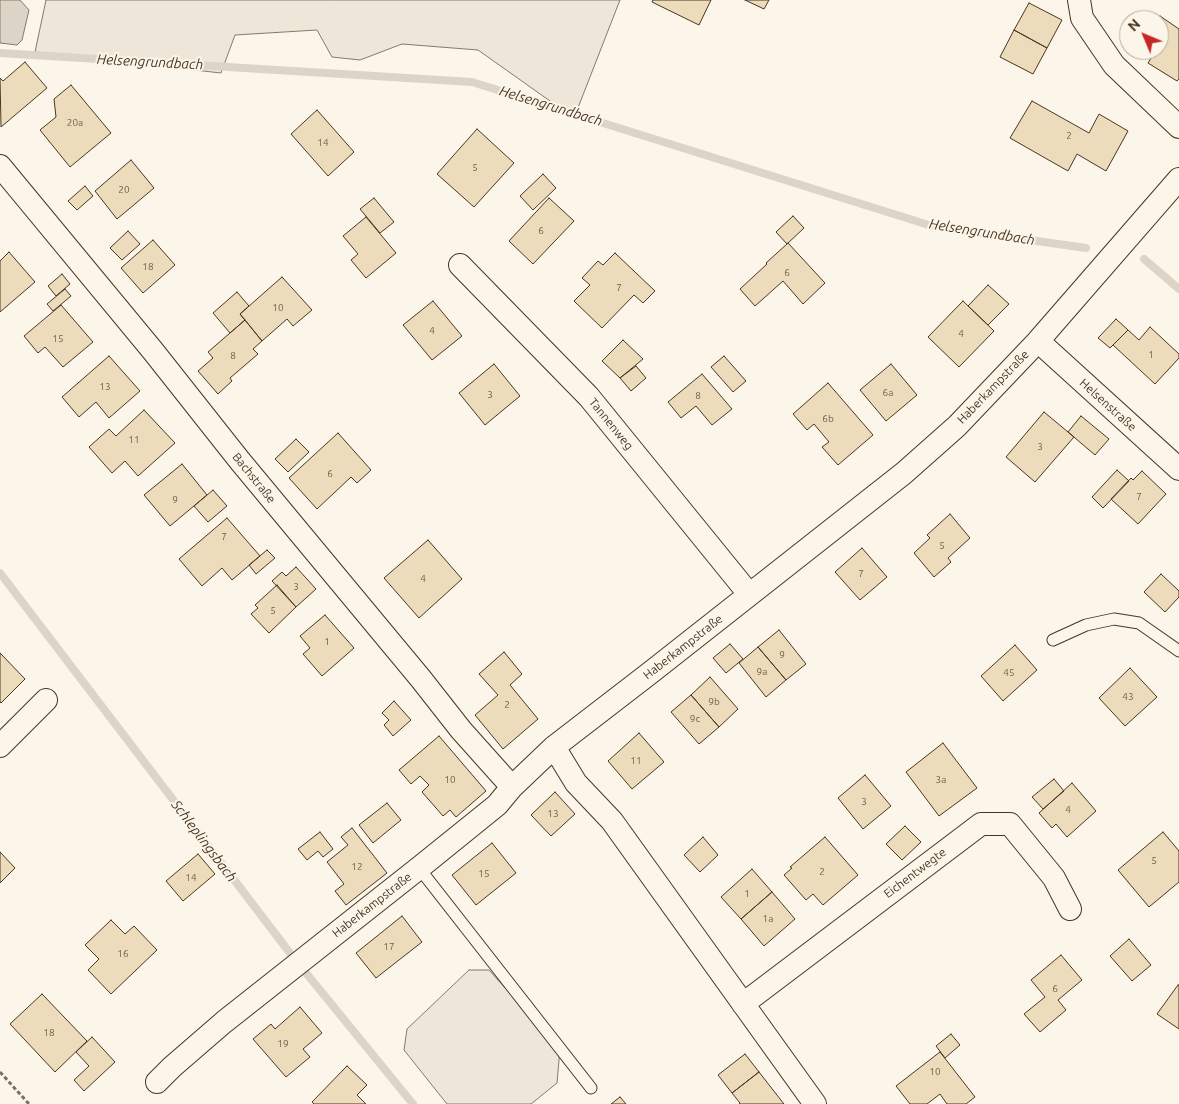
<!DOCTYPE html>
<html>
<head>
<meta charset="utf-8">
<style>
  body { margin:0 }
  #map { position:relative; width:1179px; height:1104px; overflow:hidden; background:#fbf6e9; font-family:Ubuntu,sans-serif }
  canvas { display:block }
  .north { position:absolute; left:1119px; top:10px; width:50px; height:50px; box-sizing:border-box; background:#fbf6e9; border:1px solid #b4a999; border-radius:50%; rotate:315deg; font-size:14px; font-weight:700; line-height:20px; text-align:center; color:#4a3520 }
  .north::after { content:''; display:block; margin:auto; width:18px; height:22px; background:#c62828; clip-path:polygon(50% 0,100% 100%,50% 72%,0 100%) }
</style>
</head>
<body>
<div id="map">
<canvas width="1179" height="1104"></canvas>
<div class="north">N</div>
</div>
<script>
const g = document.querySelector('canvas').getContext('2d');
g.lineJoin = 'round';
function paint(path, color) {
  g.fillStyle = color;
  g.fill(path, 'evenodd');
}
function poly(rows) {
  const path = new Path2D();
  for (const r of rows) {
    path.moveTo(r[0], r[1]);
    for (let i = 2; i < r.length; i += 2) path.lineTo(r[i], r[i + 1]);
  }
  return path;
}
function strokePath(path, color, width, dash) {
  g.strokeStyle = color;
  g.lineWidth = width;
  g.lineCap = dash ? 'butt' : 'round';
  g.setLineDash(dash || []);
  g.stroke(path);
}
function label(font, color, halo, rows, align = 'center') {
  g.font = font + ' Ubuntu,sans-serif';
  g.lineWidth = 4;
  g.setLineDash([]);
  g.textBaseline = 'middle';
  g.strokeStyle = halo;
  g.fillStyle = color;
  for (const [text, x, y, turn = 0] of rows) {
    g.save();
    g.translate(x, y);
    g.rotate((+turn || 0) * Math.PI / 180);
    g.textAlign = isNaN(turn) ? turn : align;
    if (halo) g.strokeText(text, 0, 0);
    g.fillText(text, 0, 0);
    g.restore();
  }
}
const green = poly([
  [46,0,620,0,574,118,478,50,402,44,360,60,332,57,317,30,235,35,221,73,35,52,46,0],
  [469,970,489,970,560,1049,557,1083,531,1104,447,1104,404,1050,407,1029,469,970]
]);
paint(green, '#ede6d9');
strokePath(green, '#887966', 1);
const water = poly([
  [0,0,20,0,29,10,22,40,17,45,0,43,0,0]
]);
paint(water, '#dcd4c6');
strokePath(water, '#887966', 1);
strokePath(poly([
  [0,53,472,82,932,226,1086,248],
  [1144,259,1179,289],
  [0,573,293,957,413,1104]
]), '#dcd4c6', 8);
const building = poly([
  [653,0,711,0,699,25,652,2,653,0],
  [745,0,769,0,764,9,745,0],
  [1029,3,1062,20,1047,48,1014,30,1029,3],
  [1160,16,1179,29,1179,79,1177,81,1148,63,1155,52,1151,50,1159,50,1159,20,1158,20,1160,16],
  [1014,30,1047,48,1033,74,1000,57,1014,30],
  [25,62,47,88,1,127,0,78,3,81,25,62],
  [71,85,111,133,70,167,40,130,56,117,54,99,71,85],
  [1032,101,1089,133,1099,114,1128,131,1106,171,1077,154,1068,171,1010,138,1032,101],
  [317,110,354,152,328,176,291,134,317,110],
  [477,129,514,163,474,207,437,174,477,129],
  [131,160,154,188,117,219,95,191,131,160],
  [543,174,556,188,533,210,520,196,543,174],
  [85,186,93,196,77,210,68,201,85,186],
  [374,198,394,222,380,233,360,209,374,198],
  [549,198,574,221,533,264,509,241,549,198],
  [793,216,804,228,787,244,776,232,793,216],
  [366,217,396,253,366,278,351,260,358,254,343,236,366,217],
  [128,231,140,244,122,260,110,248,128,231],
  [153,240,175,265,143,293,121,268,153,240],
  [788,243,825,283,803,304,783,281,755,306,740,289,767,264,766,263,788,243],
  [9,252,35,282,0,312,0,261,9,252],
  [615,253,655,291,643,303,634,295,602,328,574,301,590,285,582,278,598,261,603,265,615,253],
  [62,274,70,284,56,296,48,286,62,274],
  [282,277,312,310,293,326,287,319,262,341,240,314,282,277],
  [988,285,1009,304,988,325,968,306,988,285],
  [65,289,71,296,53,311,47,304,65,289],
  [237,292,249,306,240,314,245,320,230,333,213,313,237,292],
  [433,301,462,336,432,360,403,325,433,301],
  [963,301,994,331,959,367,928,337,963,301],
  [61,305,93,342,63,367,45,347,38,353,24,336,61,305],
  [1116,319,1128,330,1110,348,1098,338,1116,319],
  [245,320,262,341,253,349,258,354,230,378,232,381,218,394,198,371,213,358,208,352,245,320],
  [1150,327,1179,354,1179,358,1155,384,1113,345,1128,330,1139,340,1150,327],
  [623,340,643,359,620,378,602,361,623,340],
  [109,356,140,391,109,418,96,402,79,417,62,397,109,356],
  [724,356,746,381,733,392,711,367,724,356],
  [494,364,520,396,485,425,459,393,494,364],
  [891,364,917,395,886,421,860,390,891,364],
  [636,366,646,378,631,391,620,378,636,366],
  [702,374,732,409,712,425,696,406,681,418,668,402,702,374],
  [828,383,873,435,838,465,822,447,829,442,814,424,807,430,793,414,828,383],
  [144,410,175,443,138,476,125,461,112,473,89,447,109,429,116,436,144,410],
  [1044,412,1074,437,1035,482,1006,457,1044,412],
  [1081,416,1109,439,1095,455,1068,432,1081,416],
  [338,433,371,470,357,483,351,477,317,509,289,478,338,433],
  [296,439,309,452,288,472,275,459,296,439],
  [182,464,207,495,170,526,144,495,182,464],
  [1117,470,1129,481,1103,508,1092,497,1117,470],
  [1142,471,1166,494,1138,524,1111,499,1131,478,1133,480,1142,471],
  [213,490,227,506,208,522,194,506,213,490],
  [950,514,970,538,948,558,951,562,934,577,914,553,930,538,927,535,950,514],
  [227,518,260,556,232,580,222,568,202,586,179,559,227,518],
  [428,540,462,579,419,618,384,578,428,540],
  [862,548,887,577,860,600,835,572,862,548],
  [267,550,275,558,256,574,249,565,267,550],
  [296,567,316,589,296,607,272,581,282,572,286,576,296,567],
  [1161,574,1179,591,1179,597,1165,612,1144,592,1161,574],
  [277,585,296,607,269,633,251,614,258,608,255,605,277,585],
  [325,615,354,648,322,676,303,654,310,648,300,636,325,615],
  [779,630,806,664,786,680,758,647,779,630],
  [730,644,743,659,726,673,713,658,730,644],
  [1015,645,1037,670,1003,701,981,676,1015,645],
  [758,647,786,680,766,697,739,663,758,647],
  [504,652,522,674,510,685,538,719,503,749,475,715,498,695,479,674,504,652],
  [0,653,25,679,1,703,0,702,0,653],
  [1130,668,1157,697,1125,726,1099,698,1130,668],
  [710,677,738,709,719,727,691,695,710,677],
  [691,695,719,727,699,744,671,712,691,695],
  [394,701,411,720,393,736,384,725,389,720,382,713,394,701],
  [639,733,664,762,632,789,608,761,639,733],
  [439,736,486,791,456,817,450,810,443,816,422,792,429,785,420,776,411,784,399,770,439,736],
  [943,743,977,788,939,816,906,772,943,743],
  [865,775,891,806,863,829,838,798,865,775],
  [1054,779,1064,791,1043,809,1032,797,1054,779],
  [1072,783,1096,811,1067,837,1056,824,1052,828,1039,813,1072,783],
  [555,792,575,814,551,836,531,815,555,792],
  [387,803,401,820,373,843,359,825,387,803],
  [905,826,921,842,902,860,886,844,905,826],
  [352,828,387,873,346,905,335,891,344,884,327,862,348,845,341,837,352,828],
  [320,832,333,849,323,857,318,851,307,860,298,849,320,832],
  [1163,832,1179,851,1179,882,1149,907,1118,870,1163,832],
  [703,837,718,855,700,872,684,855,703,837],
  [825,837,858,875,823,905,813,894,806,900,784,875,792,868,790,867,825,837],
  [492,843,516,873,476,905,452,875,492,843],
  [0,852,15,868,0,883,0,852],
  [198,854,215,874,183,901,166,881,198,854],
  [752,869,772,892,741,919,721,897,752,869],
  [772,892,795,919,764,946,741,919,772,892],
  [402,916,422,942,376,978,356,953,402,916],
  [111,920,125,934,134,926,157,950,111,994,88,970,99,959,85,945,111,920],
  [1129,939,1151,965,1132,981,1110,956,1129,939],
  [1061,955,1082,980,1058,1000,1066,1010,1040,1032,1024,1014,1045,997,1031,980,1061,955],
  [1178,985,1179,985,1179,1029,1157,1014,1178,985],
  [42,994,87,1041,55,1072,10,1024,42,994],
  [300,1007,322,1033,303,1049,310,1057,286,1077,253,1039,271,1024,275,1029,300,1007],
  [951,1034,960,1045,945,1058,936,1046,951,1034],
  [92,1037,115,1062,84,1091,74,1080,89,1066,76,1052,92,1037],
  [940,1052,975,1097,966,1104,947,1104,940,1094,927,1104,910,1104,896,1086,940,1052],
  [745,1054,759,1072,732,1093,718,1075,745,1054],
  [347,1066,367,1085,357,1095,366,1104,314,1104,312,1102,347,1066],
  [759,1072,784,1104,739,1104,740,1103,732,1093,759,1072],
  [620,1097,626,1104,611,1104,620,1097]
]);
paint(building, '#ecdcbc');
strokePath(building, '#4a3520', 1);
const service = poly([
  [1053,640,1086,625,1114,619,1139,623,1179,651],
  [419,868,591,1088]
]);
const minor = poly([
  [1079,0,1082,18,1114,65,1179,127],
  [0,166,153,351,240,461,421,679,461,730,512,787],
  [460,265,589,397,749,594],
  [1038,341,1179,469],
  [0,746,46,700],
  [554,747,576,783,612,821,815,1104],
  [743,1004,981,824,1010,824,1054,878,1070,909],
  [157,1082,172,1067,224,1022,419,868,497,805,512,787,554,747,650,673,904,473,957,426,1038,341,1179,179]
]);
strokePath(service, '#4a3520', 13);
strokePath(minor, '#4a3520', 24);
strokePath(poly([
  [0,1072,29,1104]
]), '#7f6f5c', 3, [4, 2.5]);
strokePath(service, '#fbf6e9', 11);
strokePath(minor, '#fbf6e9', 22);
label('10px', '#725f47', null, [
  ["20a",75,123],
  ["2",1069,136],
  ["14",323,143],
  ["5",475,168],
  ["20",124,190],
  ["6",541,231],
  ["18",148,267],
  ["6",787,273],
  ["7",619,288],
  ["10",278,308],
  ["4",432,331],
  ["4",961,334],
  ["15",58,339],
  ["1",1151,355],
  ["8",233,356],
  ["13",105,387],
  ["6a",888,393],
  ["3",490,395],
  ["8",698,396],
  ["6b",828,419],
  ["11",134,440],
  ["3",1040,447],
  ["6",330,474],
  ["7",1139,497],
  ["9",175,500],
  ["7",224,537],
  ["5",942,546],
  ["7",861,574],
  ["4",423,579],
  ["3",296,587],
  ["5",273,611],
  ["1",327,642],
  ["9",782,655],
  ["9a",762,672],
  ["45",1009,673],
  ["43",1128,697],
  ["9b",714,702],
  ["2",507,705],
  ["9c",695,719],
  ["11",636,761],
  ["10",450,780],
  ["3a",941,780],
  ["3",864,802],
  ["4",1068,810],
  ["13",553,814],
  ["5",1154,861],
  ["12",357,867],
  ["2",822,872],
  ["15",484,874],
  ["14",191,878],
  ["1",747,894],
  ["1a",768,919],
  ["17",389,947],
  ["16",123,954],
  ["6",1055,989],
  ["18",49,1033],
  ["19",283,1044],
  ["10",935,1072]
]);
label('12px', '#4a3520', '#fbf6e9', [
  ["Haberkampstraße",993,387,-46],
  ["Helsenstraße",1108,405,42],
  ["Tannenweg",611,424,51],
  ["Bachstraße",254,478,51],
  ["Haberkampstraße",683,647,-38],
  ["Eichentwegte",915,873,-37],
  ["Haberkampstraße",372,905,-38]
]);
label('italic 14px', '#4a3520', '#fbf6e9', [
  ["Helsengrundbach",150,62,3],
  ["Helsengrundbach",551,106,17],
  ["Helsengrundbach",982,232,9],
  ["Schleplingsbach",204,841,53]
]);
</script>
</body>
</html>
